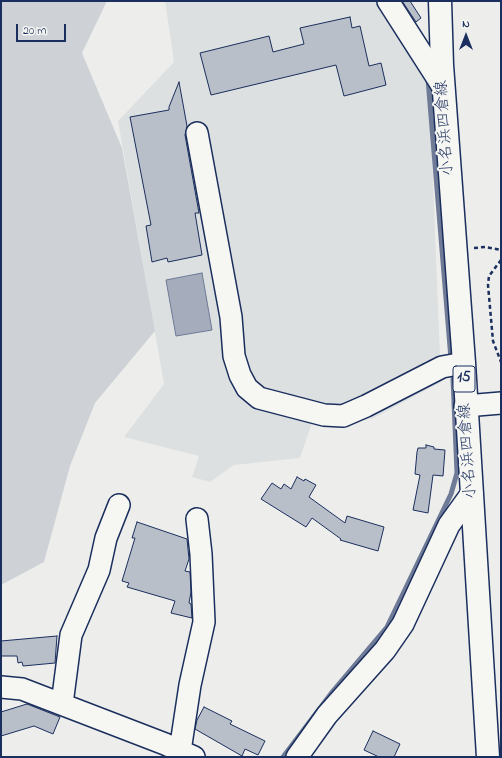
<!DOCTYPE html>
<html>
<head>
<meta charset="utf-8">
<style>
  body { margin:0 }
  #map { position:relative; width:502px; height:758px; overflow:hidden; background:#edeeec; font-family:"Indie Flower",sans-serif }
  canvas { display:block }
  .frame { position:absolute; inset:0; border:2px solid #1b2f5e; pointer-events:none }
  .north { position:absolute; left:446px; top:16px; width:40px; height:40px; -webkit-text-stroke:3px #f6f6f2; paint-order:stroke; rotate:0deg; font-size:11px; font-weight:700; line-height:16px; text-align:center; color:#1b2f5e }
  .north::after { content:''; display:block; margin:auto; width:14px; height:18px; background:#1b2f5e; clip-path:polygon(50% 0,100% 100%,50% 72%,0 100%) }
  .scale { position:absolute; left:16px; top:24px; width:50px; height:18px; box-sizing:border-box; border:2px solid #1b2f5e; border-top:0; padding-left:5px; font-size:12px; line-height:14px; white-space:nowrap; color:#1b2f5e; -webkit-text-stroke:3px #f6f6f2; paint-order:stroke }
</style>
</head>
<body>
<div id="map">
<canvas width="502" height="758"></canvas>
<div class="frame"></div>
<div class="north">N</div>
<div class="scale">20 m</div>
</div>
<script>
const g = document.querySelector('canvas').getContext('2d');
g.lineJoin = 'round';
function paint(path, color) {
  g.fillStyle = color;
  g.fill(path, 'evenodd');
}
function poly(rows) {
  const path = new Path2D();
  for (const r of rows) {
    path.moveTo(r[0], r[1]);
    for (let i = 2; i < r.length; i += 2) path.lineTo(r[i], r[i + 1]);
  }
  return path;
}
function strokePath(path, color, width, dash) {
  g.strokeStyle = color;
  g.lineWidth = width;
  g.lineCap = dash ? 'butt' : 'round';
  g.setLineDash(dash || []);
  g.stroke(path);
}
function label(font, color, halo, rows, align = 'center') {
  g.font = font + ' "Indie Flower","Klee One",sans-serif';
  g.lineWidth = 4;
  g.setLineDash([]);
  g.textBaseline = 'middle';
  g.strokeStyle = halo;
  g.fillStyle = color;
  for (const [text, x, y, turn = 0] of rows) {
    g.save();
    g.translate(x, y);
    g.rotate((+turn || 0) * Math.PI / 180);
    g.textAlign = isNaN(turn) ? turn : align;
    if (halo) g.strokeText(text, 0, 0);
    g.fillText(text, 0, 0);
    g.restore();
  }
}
paint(poly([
  [165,1,376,1,429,80,441,382,374,418,346,424,313,420,300,458,234,465,210,482,192,477,199,456,124,437,164,384,118,121,174,62]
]), '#dde0e1');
paint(poly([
  [1,1,107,1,82,53,122,148,155,331,95,403,70,466,44,562,1,585]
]), '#ced2d7');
const water = poly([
  [202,273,212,330,176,336,166,280,202,273]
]);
paint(water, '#a5acbc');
strokePath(water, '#6e7a96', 1);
strokePath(poly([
  [428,79,451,359],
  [283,757,333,691,387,627,451,494,457,473,453,379]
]), '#6e7a96', 5);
const building = poly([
  [402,1,410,1,421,18,416,22,402,1],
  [350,17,352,28,360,26,369,66,381,63,386,85,344,96,336,65,211,95,200,53,269,36,273,52,304,44,300,28,350,17],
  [179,82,187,126,185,135,199,213,195,213,202,255,168,262,167,258,152,262,146,226,151,225,130,117,169,110,169,107,179,82],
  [426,445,434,447,434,449,445,450,443,476,433,475,428,513,413,510,420,475,415,474,417,452,418,448,426,448,426,445],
  [297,477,304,481,305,479,316,485,309,497,345,523,347,516,384,527,378,551,340,540,341,539,312,518,306,527,261,499,272,483,281,489,284,484,291,489,297,477],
  [137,522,187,539,189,559,185,571,190,572,191,592,189,603,191,604,192,618,171,613,175,601,127,587,129,583,122,581,135,538,132,538,137,522],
  [57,636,55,663,23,666,22,662,18,663,17,656,1,656,1,641,57,636],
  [27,704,60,717,53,734,34,726,1,736,1,712,27,704],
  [204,707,232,721,230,724,265,741,258,755,245,749,242,756,195,729,197,720,204,707],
  [373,731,400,744,394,757,379,757,364,750,373,731]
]);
paint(building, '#b9bfc8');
strokePath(building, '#1b2f5e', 1);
const minor = poly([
  [388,1,443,87],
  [197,133,231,317,234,356,240,375,247,388,259,398,324,415,343,416,366,406,442,367,464,363],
  [465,406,501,403],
  [1,687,22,689,165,744,194,757],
  [62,704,71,635,99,570,106,538,119,505],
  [180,751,190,685,204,622,201,554,197,519],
  [297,757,327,715,385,650,403,624,449,525,472,493]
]);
const major = poly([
  [440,1,442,65,464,363,488,757]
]);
strokePath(minor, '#1b2f5e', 24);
strokePath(major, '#1b2f5e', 25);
strokePath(poly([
  [474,248,485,247,501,250],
  [501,260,489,276,488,285,493,341,501,362]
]), '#1b2f5e', 2.5, [4, 3]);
strokePath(minor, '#f6f6f2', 21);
strokePath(major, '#f6f6f2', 22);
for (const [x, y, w] of [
  [464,379,22]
]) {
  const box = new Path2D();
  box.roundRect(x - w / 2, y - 13, w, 26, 3);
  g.fillStyle = '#f6f6f2';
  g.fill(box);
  strokePath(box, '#1b2f5e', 1);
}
label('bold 15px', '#1b2f5e', null, [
  ["15",464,379]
]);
label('16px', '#1b2f5e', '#f6f6f2', [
  ["小名浜四倉線",446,128,-94],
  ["小名浜四倉線",469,451,-94]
]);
</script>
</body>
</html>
